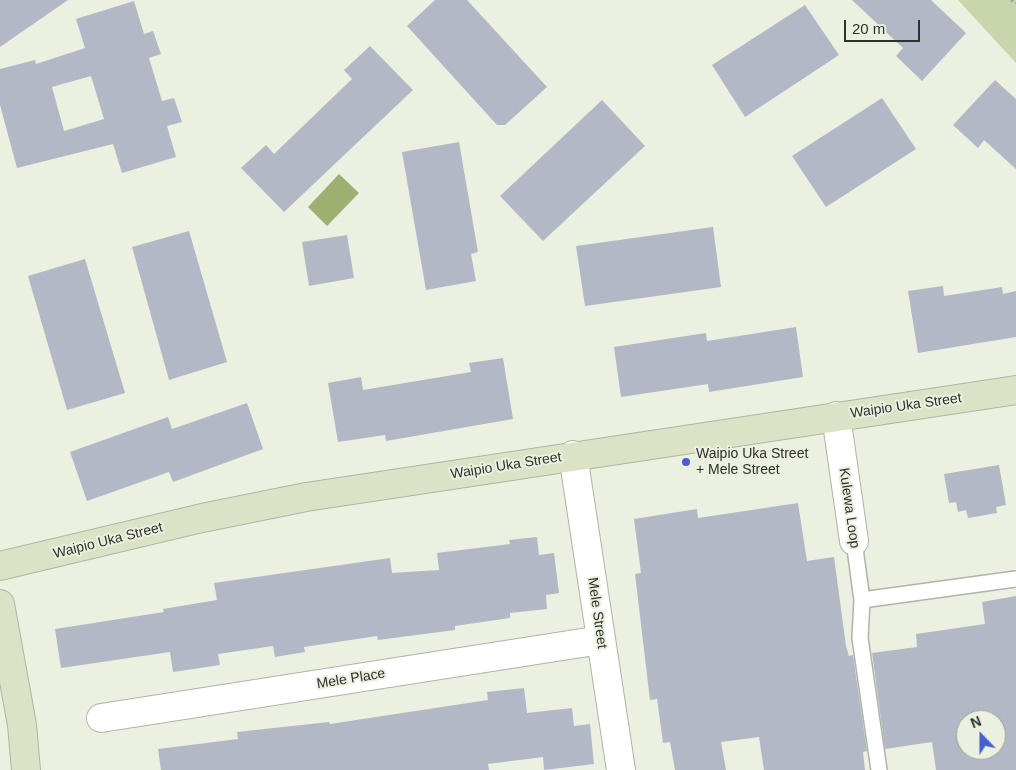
<!DOCTYPE html>
<html>
<head>
<meta charset="utf-8">
<style>
  body { margin:0 }
  #map { position:relative; width:1016px; height:770px; overflow:hidden; background:#ebf0e1; font-family:Helvetica,sans-serif }
  canvas { display:block }
  .north { position:absolute; left:956px; top:710px; width:50px; height:50px; box-sizing:border-box; background:#ebf0e1; border:1px solid #a0a498; border-radius:50%; rotate:338deg; font-size:14px; font-weight:700; line-height:20px; text-align:center; color:#2f312b }
  .north::after { content:''; display:block; margin:auto; width:18px; height:22px; background:#4560d3; clip-path:polygon(50% 0,100% 100%,50% 72%,0 100%) }
  .scale { position:absolute; left:844px; top:20px; width:76px; height:22px; box-sizing:border-box; border:2px solid #2f312b; border-top:0; padding-left:6px; font-size:15px; line-height:18px; white-space:nowrap; color:#2f312b; -webkit-text-stroke:4px #ebf0e1; paint-order:stroke }
</style>
</head>
<body>
<div id="map">
<canvas width="1016" height="770"></canvas>
<div class="north">N</div>
<div class="scale">20 m</div>
</div>
<script>
const g = document.querySelector('canvas').getContext('2d');
g.lineJoin = 'round';
function paint(path, color) {
  g.fillStyle = color;
  g.fill(path, 'evenodd');
}
function poly(rows) {
  const path = new Path2D();
  for (const r of rows) {
    path.moveTo(r[0], r[1]);
    for (let i = 2; i < r.length; i += 2) path.lineTo(r[i], r[i + 1]);
  }
  return path;
}
function strokePath(path, color, width, dash) {
  g.strokeStyle = color;
  g.lineWidth = width;
  g.lineCap = dash ? 'butt' : 'round';
  g.setLineDash(dash || []);
  g.stroke(path);
}
function label(font, color, halo, rows, align = 'center') {
  g.font = font + ' Helvetica,sans-serif';
  g.lineWidth = 4;
  g.setLineDash([]);
  g.textBaseline = 'middle';
  g.strokeStyle = halo;
  g.fillStyle = color;
  for (const [text, x, y, turn = 0] of rows) {
    g.save();
    g.translate(x, y);
    g.rotate((+turn || 0) * Math.PI / 180);
    g.textAlign = isNaN(turn) ? turn : align;
    if (halo) g.strokeText(text, 0, 0);
    g.fillText(text, 0, 0);
    g.restore();
  }
}
paint(poly([
  [958,0,1016,0,1016,63]
]), '#c9d6ab');
paint(poly([
  [339,174,359,193,327,226,308,207]
]), '#9eb071');
paint(poly([
  [0,0,68,0,0,47],
  [435,0,467,0,547,87,505,125,497,125,407,26],
  [852,0,931,0,966,33,922,81,896,56,903,48],
  [134,1,144,34,153,31,161,54,149,58,162,101,174,98,182,122,167,126,176,157,122,173,113,144,17,168,0,105,0,69,35,60,36,64,85,48,76,19],
  [91,76,104,119,64,131,52,87],
  [805,5,839,55,745,117,712,65],
  [370,46,413,90,284,212,241,168,266,145,274,154,352,79,344,70],
  [995,80,1016,99,1016,169,984,140,978,148,953,125],
  [882,98,916,149,826,207,792,156],
  [602,100,645,146,543,241,500,196],
  [459,142,478,252,471,254,476,281,426,290,402,152],
  [713,227,721,287,585,306,576,246],
  [189,231,227,362,169,380,132,247],
  [347,235,354,278,309,286,302,242],
  [85,259,125,393,67,410,28,276],
  [943,286,944,296,1002,287,1003,294,1016,291,1016,337,918,353,908,291],
  [796,327,803,377,709,392,708,384,621,397,614,347,706,333,707,341],
  [503,358,513,419,386,441,385,435,338,442,328,383,361,377,363,390,471,372,469,363],
  [247,403,263,449,173,482,169,472,87,501,70,452,168,417,172,429],
  [999,465,1006,505,996,507,997,513,968,518,966,510,958,512,956,502,949,503,944,474],
  [798,503,807,561,834,557,846,646,849,656,853,655,867,751,863,752,865,770,764,770,759,737,721,742,726,770,675,770,670,742,663,743,657,699,650,700,635,574,641,573,634,519,697,509,698,518],
  [537,537,539,555,554,553,559,593,546,595,547,609,510,613,510,618,455,626,455,630,378,640,377,636,304,647,305,652,275,657,273,646,218,654,220,665,173,672,170,652,61,668,55,629,164,612,163,609,217,600,214,583,390,558,392,573,439,570,437,553,510,544,509,540],
  [1016,596,1016,770,936,770,932,742,885,749,872,653,917,647,916,634,985,624,982,602],
  [966,720,996,720,996,750,966,750],
  [524,688,527,713,572,708,574,726,590,724,594,764,544,770,543,757,488,764,489,770,161,770,158,749,238,739,237,732,329,722,330,724,488,700,487,692]
]), '#b3b8c6');
const lane = poly([
  [854,541,862,600,860,638,879,770],
  [862,600,1016,579]
]);
const street = poly([
  [836,416,854,541],
  [573,455,621,770],
  [101,718,601,640]
]);
const secondary = poly([
  [0,566,202,518,306,497,1016,390],
  [0,604,22,725,26,770]
]);
strokePath(lane, '#b0b4a6', 18);
strokePath(street, '#b0b4a6', 30);
strokePath(secondary, '#b0b4a6', 30);
strokePath(poly([
  [1011,0,1016,3]
]), '#9fa397', 3, [2.5, 2.5]);
strokePath(lane, '#fff', 15);
strokePath(street, '#fff', 28);
strokePath(secondary, '#dbe2c5', 28);
for (const [x, y, r, color] of [
  [686,462,5,"#4560d3"]
]) {
  const dot = new Path2D();
  dot.arc(x, y, r, 0, 2 * Math.PI);
  g.fillStyle = color;
  g.fill(dot);
  strokePath(dot, '#ebf0e1', 2);
}
label('14px', '#2f312b', '#ebf0e1', [
  ["Waipio Uka Street",906,406,-8],
  ["Waipio Uka Street",506,466,-9],
  ["Kulewa Loop",849,508,82],
  ["Waipio Uka Street",108,541,-14],
  ["Mele Street",597,613,82],
  ["Mele Place",351,679,-9]
]);
label('14px', '#2f312b', '#ebf0e1', [
  ["Waipio Uka Street",696,454],
  ["+ Mele Street",696,470]
], 'left');
</script>
</body>
</html>
